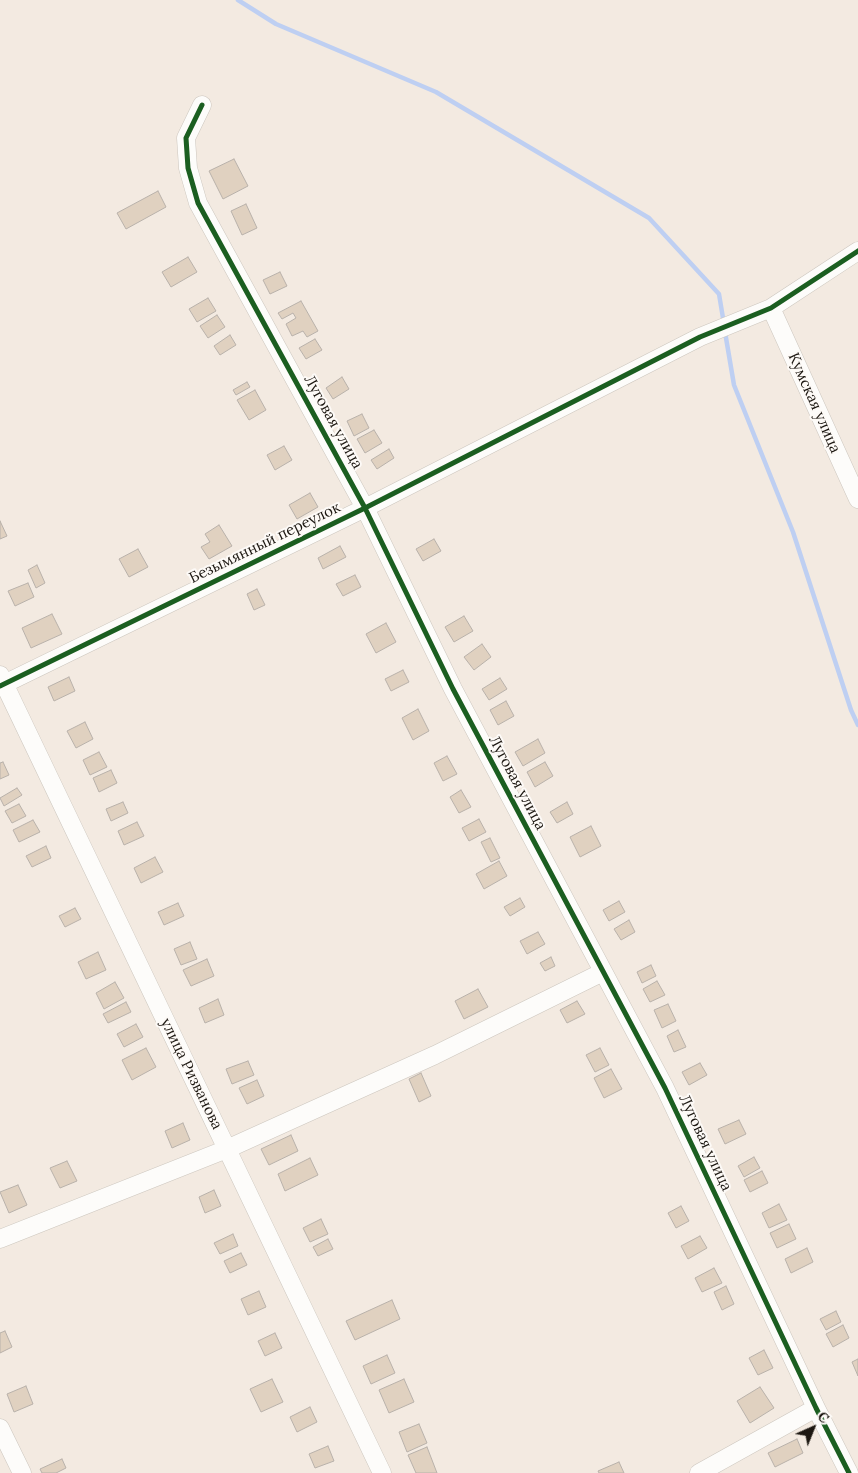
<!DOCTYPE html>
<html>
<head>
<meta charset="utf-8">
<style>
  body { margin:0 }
  #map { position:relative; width:858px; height:1473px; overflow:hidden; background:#f3eae1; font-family:Lora,serif }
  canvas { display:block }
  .north { position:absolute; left:788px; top:1403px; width:50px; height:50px; -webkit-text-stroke:4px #fdfaf7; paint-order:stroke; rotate:44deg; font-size:14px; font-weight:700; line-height:20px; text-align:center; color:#1c1711 }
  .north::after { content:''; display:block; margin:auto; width:18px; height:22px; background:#1c1711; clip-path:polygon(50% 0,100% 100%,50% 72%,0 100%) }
</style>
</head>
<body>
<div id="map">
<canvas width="858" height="1473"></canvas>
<div class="north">С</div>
</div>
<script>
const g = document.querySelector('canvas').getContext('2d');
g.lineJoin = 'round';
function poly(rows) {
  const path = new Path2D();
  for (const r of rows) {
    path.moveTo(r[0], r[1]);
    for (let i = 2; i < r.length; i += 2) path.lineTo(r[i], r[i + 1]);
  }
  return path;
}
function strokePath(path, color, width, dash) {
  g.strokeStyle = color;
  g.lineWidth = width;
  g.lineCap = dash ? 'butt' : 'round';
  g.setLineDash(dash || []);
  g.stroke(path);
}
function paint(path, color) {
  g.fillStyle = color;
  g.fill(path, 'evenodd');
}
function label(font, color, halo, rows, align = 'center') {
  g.font = font + ' Lora,serif';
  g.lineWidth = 4;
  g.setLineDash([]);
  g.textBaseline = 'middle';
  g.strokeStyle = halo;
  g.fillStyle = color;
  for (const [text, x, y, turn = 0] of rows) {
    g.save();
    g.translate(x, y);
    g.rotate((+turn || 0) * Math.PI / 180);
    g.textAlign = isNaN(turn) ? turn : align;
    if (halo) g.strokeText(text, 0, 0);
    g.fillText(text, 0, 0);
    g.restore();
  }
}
strokePath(poly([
  [238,0,276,24,436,92,649,218,719,294,724,324],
  [725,332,734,385,793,532,851,710,858,725]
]), '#becff2', 4.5);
const building = poly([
  [234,159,248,186,223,199,209,171,234,159],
  [158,191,166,207,126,229,117,213,158,191],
  [246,204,257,228,242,235,231,211,246,204],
  [188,257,197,272,171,287,162,272,188,257],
  [280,272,287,286,270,294,263,280,280,272],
  [208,298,216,311,197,322,189,309,208,298],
  [301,301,318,331,307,337,303,331,292,336,286,324,296,318,293,313,282,319,278,313,301,301],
  [217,315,225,327,208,338,200,326,217,315],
  [230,335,236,345,220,355,214,346,230,335],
  [315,339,322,350,306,359,299,348,315,339],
  [342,377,349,389,333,399,326,388,342,377],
  [247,382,250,387,236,395,233,390,247,382],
  [255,390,266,410,249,420,237,400,255,390],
  [362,414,369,428,354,436,347,421,362,414],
  [374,430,382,443,365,453,357,439,374,430],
  [284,446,292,460,275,470,267,455,284,446],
  [389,449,394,458,377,469,371,460,389,449],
  [310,493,318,507,297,519,289,505,310,493],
  [0,521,7,536,0,539,0,521],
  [219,525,232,546,209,559,201,547,210,542,205,534,219,525],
  [434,539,441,551,423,561,416,549,434,539],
  [340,546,346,557,323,569,318,558,340,546],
  [138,549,148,567,129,577,119,559,138,549],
  [37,565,45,583,36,588,28,570,37,565],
  [355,575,361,587,343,596,336,584,355,575],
  [28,583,34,597,15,606,8,591,28,583],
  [257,589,265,605,254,610,247,594,257,589],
  [52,614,62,634,31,648,22,628,52,614],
  [464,616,473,631,454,642,445,627,464,616],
  [386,623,396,642,376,653,366,634,386,623],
  [482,644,491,657,474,670,464,657,482,644],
  [403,670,409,682,391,691,385,679,403,670],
  [69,677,75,691,54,701,48,687,69,677],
  [500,678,507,689,489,700,482,689,500,678],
  [506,701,514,716,498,725,490,710,506,701],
  [418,709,429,731,413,740,402,718,418,709],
  [85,722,93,739,76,748,67,731,85,722],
  [538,739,545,753,523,766,515,752,538,739],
  [99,752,107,767,90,775,83,760,99,752],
  [447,756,457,774,443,781,434,763,447,756],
  [3,762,9,775,0,779,0,763,3,762],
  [545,762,553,776,535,787,527,772,545,762],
  [111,770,117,783,99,792,93,778,111,770],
  [17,788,22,795,4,806,0,798,17,788],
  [461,790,471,807,459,813,450,797,461,790],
  [123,802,128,813,111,821,106,809,123,802],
  [567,802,573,814,557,823,550,812,567,802],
  [19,804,26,816,12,823,5,811,19,804],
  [479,819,486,832,469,841,462,828,479,819],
  [33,820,40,832,19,842,13,830,33,820],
  [137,822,144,836,124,845,118,831,137,822],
  [591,826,601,846,580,857,570,837,591,826],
  [490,838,500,858,491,862,481,842,490,838],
  [46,846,51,858,32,867,26,856,46,846],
  [155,857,163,872,141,883,134,868,155,857],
  [499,861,507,876,484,889,476,874,499,861],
  [520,898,525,907,510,916,504,907,520,898],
  [619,901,625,912,609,921,603,910,619,901],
  [178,903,184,916,164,925,158,912,178,903],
  [75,908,81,919,65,927,59,916,75,908],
  [629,920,635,932,621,940,614,929,629,920],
  [538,932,545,944,527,954,520,941,538,932],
  [190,942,197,959,181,965,174,949,190,942],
  [98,952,106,970,86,979,78,962,98,952],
  [551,957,555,966,545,971,540,963,551,957],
  [207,959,214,976,191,986,183,970,207,959],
  [651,965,656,976,642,983,637,972,651,965],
  [657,981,665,995,650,1002,643,989,657,981],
  [115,982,124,998,104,1009,96,993,115,982],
  [478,989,488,1007,464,1019,455,1001,478,989],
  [218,999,224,1015,205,1023,199,1008,218,999],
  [577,1001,585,1014,567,1023,560,1010,577,1001],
  [126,1002,131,1012,108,1023,103,1014,126,1002],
  [668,1004,676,1021,662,1028,654,1010,668,1004],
  [136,1024,143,1037,124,1047,117,1034,136,1024],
  [678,1030,686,1047,674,1052,667,1036,678,1030],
  [146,1048,156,1067,132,1080,122,1060,146,1048],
  [600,1048,609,1065,595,1072,586,1055,600,1048],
  [248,1061,254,1075,232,1084,226,1069,248,1061],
  [700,1063,707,1075,689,1085,682,1072,700,1063],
  [611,1069,622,1089,604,1098,594,1078,611,1069],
  [421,1073,431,1096,419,1102,409,1079,421,1073],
  [257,1080,264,1096,247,1104,239,1088,257,1080],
  [739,1120,746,1134,725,1144,718,1129,739,1120],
  [183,1123,190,1140,172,1148,165,1131,183,1123],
  [291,1135,298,1151,269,1165,261,1149,291,1135],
  [754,1157,760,1168,744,1177,738,1166,754,1157],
  [310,1158,318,1175,285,1191,278,1174,310,1158],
  [67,1161,77,1181,60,1188,50,1168,67,1161],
  [762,1171,768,1183,750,1192,744,1180,762,1171],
  [18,1185,27,1205,9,1213,0,1192,18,1185],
  [214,1190,221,1206,205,1213,199,1197,214,1190],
  [779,1204,787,1220,769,1228,762,1213,779,1204],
  [681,1206,689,1221,676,1228,668,1213,681,1206],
  [321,1219,328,1234,310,1242,303,1228,321,1219],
  [789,1224,796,1239,777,1248,770,1233,789,1224],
  [233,1234,238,1246,220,1254,214,1243,233,1234],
  [700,1236,707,1248,688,1259,681,1246,700,1236],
  [328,1239,333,1249,318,1256,313,1247,328,1239],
  [807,1248,813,1262,791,1273,785,1259,807,1248],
  [241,1253,247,1265,230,1273,224,1261,241,1253],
  [714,1268,722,1283,702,1292,695,1278,714,1268],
  [726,1286,734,1304,722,1310,714,1292,726,1286],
  [259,1291,266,1307,248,1315,241,1299,259,1291],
  [392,1300,400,1319,355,1340,346,1321,392,1300],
  [836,1311,841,1322,826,1330,820,1319,836,1311],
  [843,1325,849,1338,833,1347,826,1334,843,1325],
  [5,1331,12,1347,0,1353,0,1333,5,1331],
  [275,1333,282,1348,265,1356,258,1341,275,1333],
  [764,1350,773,1368,758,1375,749,1358,764,1350],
  [387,1355,395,1373,371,1384,363,1366,387,1355],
  [858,1359,858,1376,852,1362,858,1359],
  [272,1379,283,1402,261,1412,250,1389,272,1379],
  [404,1379,414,1402,389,1413,379,1390,404,1379],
  [26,1386,33,1404,14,1412,7,1394,26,1386],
  [760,1387,774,1408,750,1423,737,1401,760,1387],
  [310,1407,317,1422,297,1432,290,1417,310,1407],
  [419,1424,427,1443,407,1452,399,1432,419,1424],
  [797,1439,803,1453,775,1467,768,1453,797,1439],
  [328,1446,334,1461,315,1468,309,1454,328,1446],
  [427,1447,437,1473,416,1473,408,1455,427,1447],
  [62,1459,66,1468,56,1473,42,1473,40,1469,62,1459],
  [619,1462,624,1473,599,1473,598,1471,619,1462]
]);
paint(building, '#e0d1c0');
strokePath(building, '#b8b1aa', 1);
const minor = poly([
  [202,105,186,138,188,168,198,203,365,508,453,689,665,1088,816,1408,849,1473],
  [771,308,858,499],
  [0,675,382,1473],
  [0,686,365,508,700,337,771,308,858,251],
  [0,1239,227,1149,435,1055,603,972],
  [0,1428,22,1473],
  [699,1473,816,1408]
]);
strokePath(minor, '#ccc6be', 19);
strokePath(minor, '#fdfcfa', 18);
strokePath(poly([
  [202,105,186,138,188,168,198,203,365,508,453,689,665,1088,816,1408,849,1473],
  [0,686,365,508,700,337,771,308,858,251]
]), '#1b5e20', 5);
label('15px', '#1c1711', '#fdfaf7', [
  ["Кумская улица",814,403,66],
  ["Луговая улица",333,422,61],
  ["Безымянный переулок",265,543,-26],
  ["Луговая улица",517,783,62],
  ["улица Ризванова",191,1074,64],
  ["Луговая улица",705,1143,65]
]);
</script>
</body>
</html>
